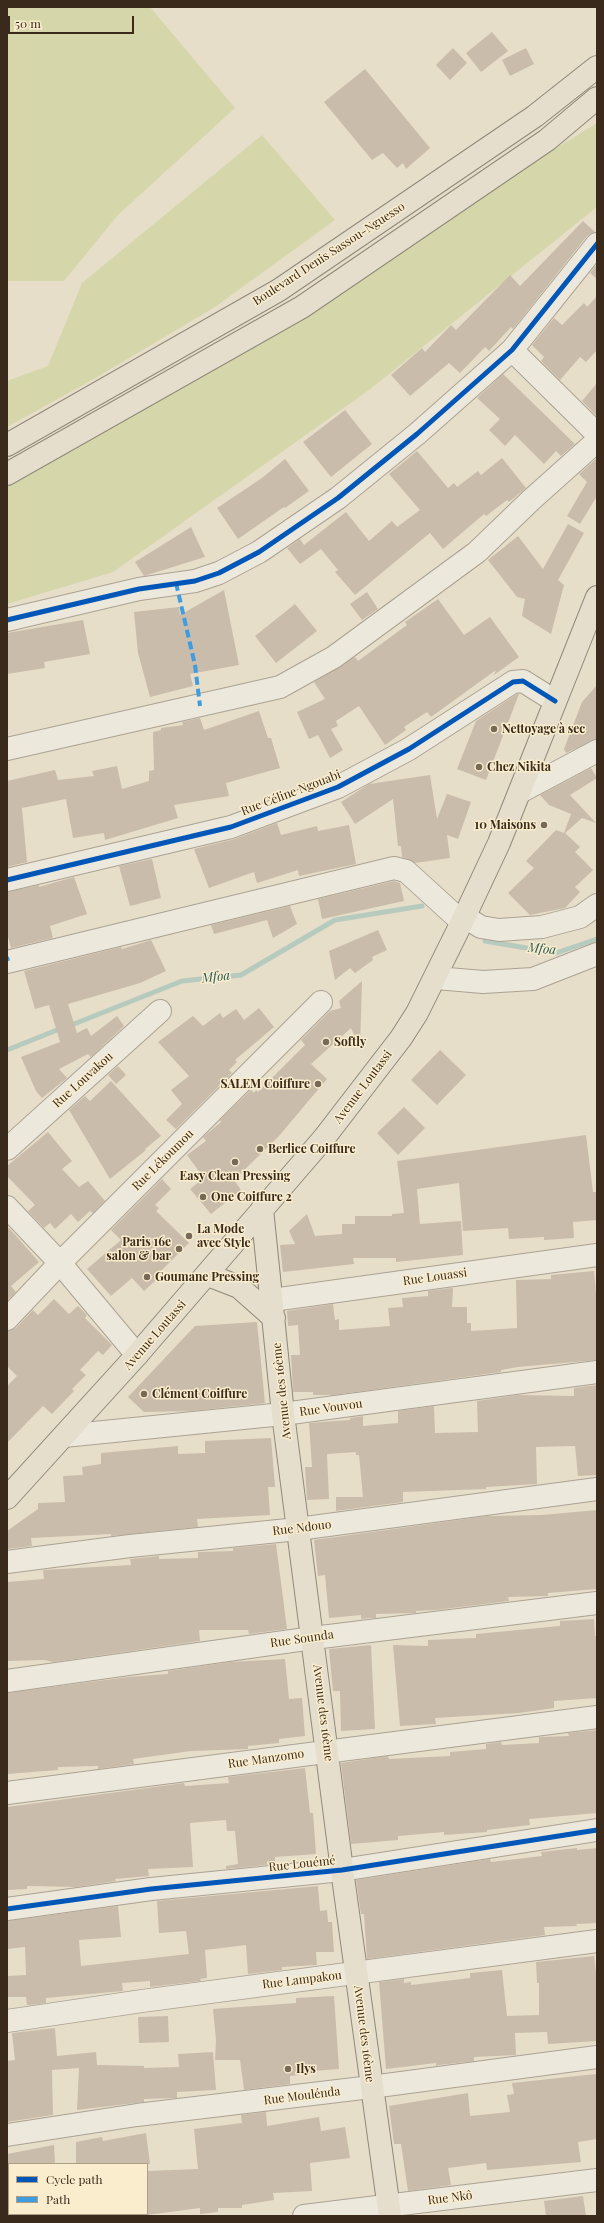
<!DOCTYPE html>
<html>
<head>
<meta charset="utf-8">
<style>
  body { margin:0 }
  #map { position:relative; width:604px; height:2223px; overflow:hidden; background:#e6dec9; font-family:"Playfair Display",serif }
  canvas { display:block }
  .frame { position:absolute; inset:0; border:8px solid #392a1b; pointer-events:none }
  .legend { position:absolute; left:8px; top:2163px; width:140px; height:52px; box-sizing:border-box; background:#f9edcd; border:1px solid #ac9f86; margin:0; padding:5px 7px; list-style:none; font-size:12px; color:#392a1b }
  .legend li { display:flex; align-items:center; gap:8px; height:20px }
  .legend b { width:20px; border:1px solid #ac9f86 }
  .scale { position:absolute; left:8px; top:16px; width:126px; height:18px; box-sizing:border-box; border:2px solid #392a1b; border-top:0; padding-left:5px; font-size:12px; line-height:14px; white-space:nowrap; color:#392a1b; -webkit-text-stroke:3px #f9edcd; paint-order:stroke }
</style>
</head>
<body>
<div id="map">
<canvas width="604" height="2223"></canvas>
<div class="frame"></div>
<ul class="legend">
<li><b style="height:5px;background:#0057b8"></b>Cycle path</li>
<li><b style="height:5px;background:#3e9cdf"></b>Path</li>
</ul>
<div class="scale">50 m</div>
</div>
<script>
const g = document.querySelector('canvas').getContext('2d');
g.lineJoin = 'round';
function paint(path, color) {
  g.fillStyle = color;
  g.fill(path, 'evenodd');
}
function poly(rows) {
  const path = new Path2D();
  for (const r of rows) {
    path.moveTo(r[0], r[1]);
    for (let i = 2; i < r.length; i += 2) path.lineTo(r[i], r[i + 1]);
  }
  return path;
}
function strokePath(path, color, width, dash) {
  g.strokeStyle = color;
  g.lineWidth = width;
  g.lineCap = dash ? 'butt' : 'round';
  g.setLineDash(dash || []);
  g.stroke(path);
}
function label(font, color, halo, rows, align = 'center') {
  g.font = font + ' "Playfair Display",serif';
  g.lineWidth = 3;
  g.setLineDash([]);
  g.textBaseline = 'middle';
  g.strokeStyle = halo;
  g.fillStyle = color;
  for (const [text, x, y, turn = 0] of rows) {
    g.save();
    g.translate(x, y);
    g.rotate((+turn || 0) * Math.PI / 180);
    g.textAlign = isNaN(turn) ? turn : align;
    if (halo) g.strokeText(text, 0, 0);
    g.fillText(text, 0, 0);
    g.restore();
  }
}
paint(poly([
  [7,7,150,7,235,108,118,215,64,281,7,281],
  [597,123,597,207,369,390,113,572,7,604,7,486],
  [262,135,335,220,215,307,92,380,7,427,7,381,48,366,82,283]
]), '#d5d7aa');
strokePath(poly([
  [485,941,556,953,597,939],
  [69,1026,182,981,241,975,335,920,422,906],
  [7,1050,62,1028]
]), '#b6cbbe', 5);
paint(poly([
  [492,32,508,51,481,72,466,53],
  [453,48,467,63,450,80,436,65],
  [526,48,534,64,510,76,502,60],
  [365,69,430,148,406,169,403,163,397,168,383,153,372,160,324,102],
  [583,221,595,232,587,236,513,329,511,327,489,351,485,347,460,373,449,363,410,396,391,375,422,348,425,352,451,325,456,330,510,275,520,286],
  [597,264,597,279,590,273],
  [597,296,597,350,586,362,580,357,560,380,541,361,544,357,532,345,554,318,562,325,584,303,587,307],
  [503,374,575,444,561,456,556,451,544,464,515,435,505,446,489,430,500,419,477,398],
  [597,383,597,416,582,401],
  [345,410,372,444,331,477,303,442],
  [417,451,448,488,454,483,457,487,478,471,481,475,502,458,526,488,509,502,507,500,486,516,484,514,443,549,430,533,355,595,335,572,338,570,321,549,300,564,287,548,300,539,304,545,346,512,369,541,392,521,397,527,420,510,389,474],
  [285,459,309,491,285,508,284,507,238,539,217,508,262,478],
  [596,459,597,496,580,524,567,516,587,482,579,474],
  [568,524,584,533,558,580,564,585,551,634,522,616,525,599,517,597,488,560,518,536,543,569],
  [191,527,205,557,144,576,135,562],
  [224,590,239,665,190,674,193,686,150,697,138,653,134,612,179,607,180,615],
  [367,592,378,609,362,620,350,604],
  [438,599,464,635,490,617,519,657,494,675,496,670,431,717,427,712,404,727,406,730,385,745,359,706,336,721,338,726,331,729,343,750,330,758,318,735,309,739,297,712,325,699,314,682,355,657,358,661,407,625,405,622],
  [295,604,317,631,276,663,255,636],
  [83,620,90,654,44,662,45,668,7,674,7,633],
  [597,685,597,739,566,753,564,749,582,702],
  [517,694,519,694,486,780,457,769,476,721],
  [259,711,268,738,271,738,280,768,226,783,229,796,174,805,178,818,105,840,104,833,73,838,66,799,22,808,27,862,7,867,7,781,55,770,58,780,94,776,92,771,117,766,122,789,149,781,149,771,154,770,153,732,161,730,161,728,183,725,182,722,200,718,204,730],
  [591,768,597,778,570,795,596,823,582,818,565,833,580,847,575,852,593,870,575,887,580,892,565,908,530,915,508,893,534,868,526,861,556,830,564,833,571,814,549,805,540,795],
  [430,775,437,819,447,794,471,802,458,839,447,835,450,858,415,863,402,857,401,846,398,846,393,799,355,824,341,802,369,784],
  [277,823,281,835,317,826,318,831,349,825,356,864,299,876,298,870,257,883,254,872,209,888,194,849,235,839],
  [152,859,161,898,130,906,119,866],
  [74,877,87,914,50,926,53,938,11,948,7,933,7,892,39,885,39,887],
  [394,881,400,883,404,901,322,919,318,899],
  [290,906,297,924,273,938,267,920,214,934,211,925],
  [378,930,387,950,372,957,373,960,355,973,350,968,335,980,329,951],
  [151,940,166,971,140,983,68,1004,77,1033,87,1028,91,1036,117,1016,124,1026,91,1057,88,1054,59,1069,67,1078,42,1098,36,1091,21,1057,60,1042,49,1005,35,1009,24,971,121,947,122,949],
  [362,981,360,1048,351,1028,311,1064,327,1079,279,1136,234,1180,241,1190,211,1214,190,1189,204,1178,187,1155,206,1141,203,1137,221,1122,220,1120,251,1090,254,1093,256,1090,258,1092,305,1045,301,1040,330,1011,341,1008,339,1001],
  [259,1008,274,1027,235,1060,237,1062,229,1070,232,1073,176,1129,166,1120,182,1104,171,1090,189,1076,158,1042,193,1016,203,1026,220,1013,223,1018,236,1009,244,1020],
  [440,1050,466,1075,437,1105,411,1080],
  [118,1066,126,1075,116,1084,108,1075],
  [111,1081,161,1136,145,1149,146,1150,110,1179,69,1110,85,1096,90,1101],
  [404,1107,425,1128,398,1155,377,1133],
  [48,1132,72,1161,62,1169,79,1187,88,1181,105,1201,93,1213,90,1211,78,1222,71,1214,55,1229,50,1223,44,1228,28,1211,35,1205,7,1176,7,1166],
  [586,1135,593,1192,597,1192,597,1220,573,1222,574,1238,544,1240,544,1237,509,1239,508,1228,463,1231,459,1183,417,1189,420,1224,461,1221,463,1255,396,1262,396,1258,353,1258,354,1264,283,1272,280,1245,295,1244,289,1231,307,1214,315,1236,342,1234,342,1224,355,1224,355,1216,392,1216,392,1214,404,1213,397,1161],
  [162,1179,171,1189,155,1205,159,1208,156,1211,189,1243,154,1278,156,1280,144,1291,132,1278,111,1296,87,1269,121,1240,111,1230],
  [9,1228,39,1262,11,1286,16,1292,7,1301,7,1230],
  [594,1271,597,1304,597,1360,518,1367,501,1370,501,1372,334,1395,313,1395,313,1392,293,1392,291,1355,300,1355,298,1325,288,1326,287,1311,333,1304,335,1320,339,1319,339,1330,390,1326,388,1308,403,1307,402,1298,428,1296,428,1291,451,1288,453,1288,452,1307,467,1307,467,1323,471,1323,471,1331,517,1328,516,1280,551,1279,551,1275],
  [54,1299,69,1314,78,1306,87,1315,85,1318,112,1345,103,1355,98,1351,80,1370,86,1375,72,1389,74,1391,52,1414,43,1406,7,1443,7,1386,17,1376,7,1366,7,1331,16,1328,33,1310,38,1315],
  [257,1322,265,1403,192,1411,144,1412,128,1397,195,1326],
  [597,1385,597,1475,578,1476,575,1446,536,1447,537,1484,486,1487,486,1489,403,1492,403,1502,336,1511,336,1497,363,1497,359,1455,356,1455,356,1452,327,1454,329,1499,307,1500,305,1467,312,1467,309,1423,350,1420,350,1418,363,1416,363,1426,398,1423,398,1411,434,1406,435,1433,478,1432,477,1401,518,1395,574,1396,574,1388],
  [271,1438,275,1487,268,1487,270,1515,197,1519,198,1527,111,1536,111,1534,31,1538,32,1546,7,1549,7,1531,38,1509,38,1503,65,1502,63,1476,83,1475,82,1467,101,1464,101,1453,178,1446,178,1454,205,1453,205,1441],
  [597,1510,597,1589,548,1593,548,1596,508,1597,509,1601,436,1610,416,1611,416,1613,376,1614,376,1618,370,1618,361,1619,361,1615,329,1618,325,1575,318,1576,314,1540,487,1516,542,1515],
  [276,1544,287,1629,249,1634,248,1630,199,1630,200,1641,54,1662,44,1660,7,1661,7,1582,44,1579,43,1570,131,1565,130,1559,159,1556,159,1559,198,1558,198,1552,233,1551,233,1548],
  [594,1619,595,1636,597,1636,597,1698,554,1701,554,1708,519,1713,435,1718,436,1724,400,1726,393,1645,428,1646,428,1640,476,1638,476,1634,560,1626,560,1621],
  [371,1645,375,1729,341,1731,340,1691,333,1691,329,1649],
  [285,1659,289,1699,302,1698,305,1736,279,1739,279,1743,248,1746,248,1749,191,1751,133,1759,134,1764,98,1769,98,1766,58,1767,58,1770,7,1774,7,1693,128,1677,168,1674,168,1671,230,1662],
  [597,1730,597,1813,529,1819,530,1825,487,1830,487,1832,444,1835,444,1832,398,1836,398,1840,351,1844,341,1763,388,1756,389,1759,450,1756,450,1752,486,1749,486,1744,501,1742,502,1745,539,1743,539,1737,569,1736,568,1733],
  [305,1768,310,1813,313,1813,316,1854,275,1857,275,1864,226,1869,226,1866,238,1864,235,1831,227,1831,226,1820,190,1823,193,1867,148,1869,149,1876,115,1879,116,1881,77,1887,27,1886,27,1889,7,1890,7,1807,184,1783,185,1786,229,1783,228,1777],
  [577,1848,577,1850,597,1848,597,1923,576,1924,577,1926,544,1927,545,1935,367,1959,364,1914,361,1914,356,1880,490,1859,491,1862,542,1856,541,1852],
  [318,1886,320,1911,327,1910,328,1922,332,1922,334,1952,316,1952,317,1965,282,1967,282,1970,248,1974,246,1945,205,1950,207,1978,200,1979,201,1981,150,1987,150,1981,122,1983,123,1991,46,1998,46,2003,30,2005,27,2005,26,1997,7,1997,7,1976,26,1975,25,1947,7,1949,7,1921,118,1906,121,1937,79,1940,81,1966,189,1954,186,1931,159,1933,157,1901],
  [594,1956,597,1981,597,2041,548,2044,547,2032,515,2033,516,2055,474,2057,474,2061,439,2065,436,2066,436,2063,386,2069,379,1982,404,1979,404,1983,411,1982,411,1985,470,1978,470,1973,502,1970,507,2016,539,2015,539,1983,537,1983,536,1962],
  [334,1996,339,2069,299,2072,299,2075,290,2076,290,2084,244,2090,240,2060,215,2060,216,2040,213,2009,296,2003,296,1998],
  [168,2016,169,2042,139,2043,138,2017],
  [55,2028,57,2056,96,2052,97,2065,144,2066,144,2068,179,2067,178,2054,213,2052,216,2090,177,2092,177,2098,144,2099,144,2102,77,2110,79,2068,52,2070,53,2115,7,2122,7,2061,15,2060,12,2033],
  [596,2074,597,2139,578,2142,581,2162,487,2170,486,2163,448,2168,451,2185,408,2191,401,2144,394,2144,389,2106,468,2093,470,2116,510,2112,507,2095,514,2094,512,2083],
  [266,2112,267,2126,319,2117,321,2131,345,2127,350,2158,310,2163,312,2191,273,2193,274,2200,242,2205,242,2208,218,2208,218,2212,200,2214,200,2208,147,2215,147,2171,198,2169,194,2129,242,2123,241,2115],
  [146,2133,150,2164,76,2164,76,2142,102,2137,103,2141],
  [54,2145,55,2164,7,2164,7,2154],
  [583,2196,586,2216,546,2216,544,2201]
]), '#cabcaa');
const minor = poly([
  [512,350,597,434],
  [7,620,139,589,195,581,219,573,259,552,338,498,417,434,512,350,597,244],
  [7,749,280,687,334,657,477,552,531,500,597,441],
  [520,792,597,751],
  [7,880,231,827,338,787,409,749,513,682,523,681,555,701],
  [465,917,481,927,499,930,542,927,580,917,597,905],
  [7,962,394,868,406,871,462,922],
  [436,978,483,982,533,979,597,954],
  [7,1149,160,1011],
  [7,1207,60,1263,137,1355],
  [258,1302,597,1255],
  [7,1319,60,1263,321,1002],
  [64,1436,283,1414,597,1372],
  [7,1562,130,1546,298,1529,597,1489],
  [7,1681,313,1638,597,1603],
  [7,1793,597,1717],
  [7,1909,151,1889,342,1870,597,1830],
  [7,2021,142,2001,597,1941],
  [7,2135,137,2115,371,2087,597,2057],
  [304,2216,597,2180]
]);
const major = poly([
  [7,445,279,290,535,116,597,67],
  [7,474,302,307,547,140,597,98],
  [262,1209,283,1414,342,1870,390,2216],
  [208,1275,239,1287,274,1318],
  [7,1498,137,1355,324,1138,401,1038,417,1013,462,922,499,843,597,597]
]);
strokePath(minor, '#aba293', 24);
strokePath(major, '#908879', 24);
strokePath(minor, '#ede8dc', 22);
strokePath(major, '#e5decc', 22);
strokePath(poly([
  [176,583,195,665,200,706],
  [7,957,8,961]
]), '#3e9cdf', 4, [8, 4]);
strokePath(poly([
  [7,620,139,589,195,581,219,573,259,552,338,498,417,434,512,350,597,244],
  [7,880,231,827,338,787,409,749,513,682,523,681,555,701],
  [7,1909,151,1889,342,1870,597,1830]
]), '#0057b8', 5);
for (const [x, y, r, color] of [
  [494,729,4,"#766958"],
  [479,767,4,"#766958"],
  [544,825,4,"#766958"],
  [326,1042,4,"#766958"],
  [318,1084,4,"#766958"],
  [260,1149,4,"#766958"],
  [235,1162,4,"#766958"],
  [203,1197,4,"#766958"],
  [189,1236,4,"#766958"],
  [179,1249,4,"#766958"],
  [147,1277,4,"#766958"],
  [144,1394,4,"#766958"],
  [288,2069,4,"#766958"]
]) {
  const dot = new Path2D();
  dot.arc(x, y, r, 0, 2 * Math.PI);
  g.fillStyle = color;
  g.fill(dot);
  strokePath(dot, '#f9edcd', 1.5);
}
label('12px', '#392a1b', '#f9edcd', [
  ["Boulevard Denis Sassou-Nguesso",329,254,-33],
  ["Rue Céline Ngouabi",291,793,-21],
  ["Rue Louvakou",83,1080,-42],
  ["Avenue Loutassi",363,1087,-53],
  ["Rue Lékoumou",163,1160,-45],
  ["Rue Louassi",435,1277,-8],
  ["Avenue Loutassi",155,1335,-49],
  ["Avenue des 16ème",282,1391,-96],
  ["Rue Vouvou",331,1408,-8],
  ["Rue Ndouo",302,1528,-7],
  ["Rue Sounda",302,1639,-8],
  ["Avenue des 16ème",323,1713,83],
  ["Rue Manzomo",266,1759,-8],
  ["Rue Louémé",302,1864,-6],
  ["Rue Lampakou",302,1980,-7],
  ["Avenue des 16ème",364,2034,83],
  ["Rue Moulénda",302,2096,-7],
  ["Rue Nkô",450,2198,-7]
]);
label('bold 12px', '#392a1b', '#f9edcd', [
  ["Nettoyage à sec",502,729],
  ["Chez Nikita",487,767],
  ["10 Maisons",536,825,"right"],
  ["Softly",334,1042],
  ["SALEM Coiffure",310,1084,"right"],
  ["Berlice Coiffure",268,1149],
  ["Easy Clean Pressing",235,1176,"center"],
  ["One Coiffure 2",211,1197],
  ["La Mode",197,1229],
  ["avec Style",197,1243],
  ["Paris 16e",171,1242,"right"],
  ["salon & bar",171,1256,"right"],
  ["Goumane Pressing",155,1277],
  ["Clément Coiffure",152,1394],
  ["Ilys",296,2069]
], 'left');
label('italic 13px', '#285b59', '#f9edcd', [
  ["Mfoa",542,949,5],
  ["Mfoa",216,977,-6]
]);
</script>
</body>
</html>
